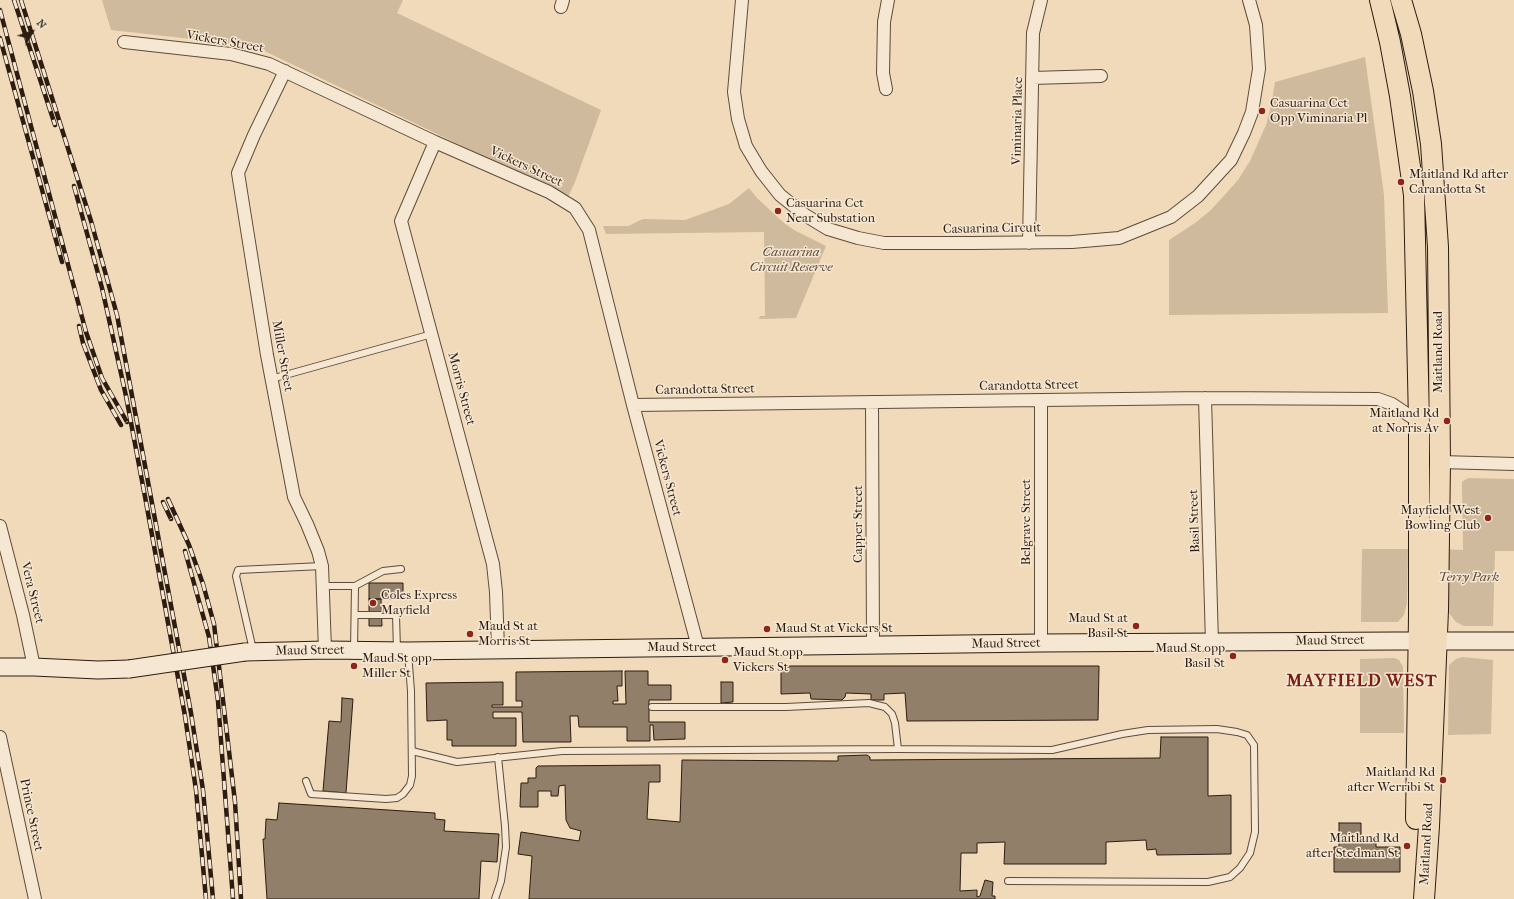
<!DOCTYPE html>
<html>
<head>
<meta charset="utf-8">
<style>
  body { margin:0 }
  #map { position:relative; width:1514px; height:899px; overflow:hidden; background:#f1dab9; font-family:"IM FELL French Canon",serif }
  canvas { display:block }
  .north { position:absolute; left:12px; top:12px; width:40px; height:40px; -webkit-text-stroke:3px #f6e7d2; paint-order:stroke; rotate:50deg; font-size:11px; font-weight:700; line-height:16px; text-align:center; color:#2c1c12 }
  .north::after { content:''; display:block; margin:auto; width:14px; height:18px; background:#2c1c12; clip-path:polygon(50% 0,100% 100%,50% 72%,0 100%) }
</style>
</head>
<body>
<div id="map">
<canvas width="1514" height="899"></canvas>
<div class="north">N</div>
</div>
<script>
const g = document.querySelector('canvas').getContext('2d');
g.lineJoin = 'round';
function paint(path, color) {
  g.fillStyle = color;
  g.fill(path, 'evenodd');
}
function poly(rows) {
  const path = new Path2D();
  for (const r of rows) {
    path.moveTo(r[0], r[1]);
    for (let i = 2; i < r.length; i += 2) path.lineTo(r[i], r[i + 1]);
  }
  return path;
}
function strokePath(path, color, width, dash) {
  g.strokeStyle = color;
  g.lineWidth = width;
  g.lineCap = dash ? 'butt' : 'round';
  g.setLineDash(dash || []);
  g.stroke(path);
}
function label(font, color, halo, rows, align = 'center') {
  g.font = font + ' "IM FELL French Canon",serif';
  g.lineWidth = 3;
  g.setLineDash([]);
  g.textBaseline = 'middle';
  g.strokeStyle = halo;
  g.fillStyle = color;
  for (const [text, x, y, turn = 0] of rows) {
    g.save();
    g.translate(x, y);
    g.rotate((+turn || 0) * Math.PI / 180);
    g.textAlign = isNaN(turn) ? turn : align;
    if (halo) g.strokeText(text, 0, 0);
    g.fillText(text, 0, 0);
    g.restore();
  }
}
paint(poly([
  [102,0,403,0,397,13,601,110,575,182,568,197,254,46,111,30],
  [1365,57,1384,195,1388,313,1169,315,1169,240,1195,223,1211,210,1238,180,1250,161,1266,125,1271,106,1275,82],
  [749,188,757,198,784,223,794,230,826,246,796,318,759,319,760,316,765,316,764,232,606,234,603,226,628,226,643,219,685,220,729,204],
  [1469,478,1514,479,1514,551,1495,551,1493,626,1464,626,1456,622,1449,613,1445,605,1443,549,1463,550,1462,485,1462,482,1466,479],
  [1362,549,1408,549,1407,603,1404,615,1398,622,1361,622],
  [1463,657,1493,660,1491,734,1448,735,1449,665,1456,659],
  [1394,658,1399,660,1403,667,1404,733,1360,733,1360,659]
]), '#d0ba9d');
const building = poly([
  [369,583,403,583,403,599,369,599,369,583],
  [369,599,381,599,382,626,369,626,369,599],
  [781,666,1099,666,1098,720,907,721,905,693,884,694,884,700,871,700,871,694,846,693,845,697,842,700,811,699,810,693,781,694,781,666],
  [622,671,622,686,617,686,618,701,613,701,613,704,626,704,625,671,648,671,648,685,671,685,671,700,649,700,649,722,685,722,685,739,654,740,653,725,650,725,650,741,627,741,627,727,579,727,578,716,570,716,571,742,523,742,522,712,493,712,493,718,516,718,516,746,452,746,452,740,447,740,447,720,427,721,426,683,503,682,503,705,492,705,492,707,522,707,522,701,516,701,516,672,622,671],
  [721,682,733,682,733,702,721,703,721,682],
  [342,698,353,699,346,793,323,791,329,721,341,722,342,698],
  [1161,737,1208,737,1208,796,1231,795,1231,854,1157,855,1156,849,1147,850,1146,840,1106,842,1106,864,1004,864,1005,842,977,843,977,853,961,853,960,891,977,890,977,897,980,896,985,880,993,882,992,896,995,896,995,899,529,899,532,856,518,854,521,832,579,841,581,831,570,828,566,820,565,785,559,786,558,796,551,796,551,791,538,791,538,807,520,807,521,783,528,783,528,778,536,778,536,768,538,766,660,765,660,782,649,782,647,819,680,822,682,760,838,761,838,756,867,755,870,757,870,760,1160,758,1161,737],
  [279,803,435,813,435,819,445,820,444,831,499,834,497,862,481,861,479,899,267,899,263,839,265,839,266,819,277,820,279,803],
  [1339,823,1361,823,1361,837,1376,838,1376,847,1400,847,1400,872,1334,872,1334,847,1339,847,1339,823]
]);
paint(building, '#927f69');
strokePath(building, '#2c1c12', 1);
const service = poly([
  [271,379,432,334],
  [323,586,355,586,354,650],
  [355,586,383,571,401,569],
  [355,615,396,615,397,650],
  [253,650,236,576,238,570,322,566],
  [652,707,786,707,869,703,885,707,892,714,895,723,898,749],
  [412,751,457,762,562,751,898,749,1052,750,1122,734,1148,730,1217,729,1237,732,1247,735,1254,745,1255,832,1250,853,1240,868,1230,877,1208,882,1008,881],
  [306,781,311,794,386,799,397,798,403,794,410,785,412,776,411,691,408,652],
  [495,899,501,881,506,847,505,826,498,757]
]);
const minor = poly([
  [742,0,734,92,738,119,746,146,761,171,780,195,805,215,828,229,858,238,884,243,972,243,1072,242,1119,238,1171,217,1198,196,1231,160,1244,133,1252,112,1259,69,1256,25,1249,0],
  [561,7,563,0],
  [124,42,231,54,269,64,435,142,549,192,575,208,589,230,633,405,698,647],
  [285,71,254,135,238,173,267,355,294,497,307,524,318,551,322,566,325,650],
  [1032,78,1101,76],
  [886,89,883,73,884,22,888,0],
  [435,142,401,221,493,564,496,592,498,649],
  [1029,243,1033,33,1041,0],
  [1205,398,1212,643],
  [1041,400,1041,643],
  [872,402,873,646],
  [633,405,1205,398,1378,399,1392,404,1419,422],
  [1440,462,1514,464],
  [0,526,23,615,34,667],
  [0,737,35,899]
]);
const secondary = poly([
  [245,652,325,650,408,651,1041,643,1396,641,1514,641],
  [0,667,34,667,98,670,129,669]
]);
const primary = poly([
  [1380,0,1390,42,1400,96,1414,195,1419,422,1419,616,1416,819],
  [1401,0,1411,34,1423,91,1431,144,1438,247,1440,462,1438,610,1429,826,1424,899]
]);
strokePath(service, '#5d4c3c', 8);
strokePath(minor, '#5d4c3c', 14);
strokePath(secondary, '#2c1c12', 19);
strokePath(primary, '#2c1c12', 22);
strokePath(service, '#f6e7d2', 6);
strokePath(minor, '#f6e7d2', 12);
strokePath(secondary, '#f6e7d2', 17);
strokePath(primary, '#f1dab9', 20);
const rail = poly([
  [14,0,55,125],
  [21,0,91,221,117,315,191,713,203,790,213,899],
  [0,10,86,332,102,378,127,422],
  [0,38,62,262],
  [74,186,102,288,126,396,146,502,185,716,196,790,206,899],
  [79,326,83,343,101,390,121,425],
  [168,499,189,545,203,584,214,624,235,802,241,899],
  [163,502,171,519],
  [185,551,209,637,218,701,233,899]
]);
strokePath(rail, '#2c1c12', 4.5);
strokePath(rail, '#f6e7d2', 3, [9]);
const secondaryBridge = poly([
  [129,669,245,652]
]);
strokePath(secondaryBridge, '#2c1c12', 19, []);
strokePath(secondaryBridge, '#f6e7d2', 17);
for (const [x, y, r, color] of [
  [1262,111,4,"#8f2418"],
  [1401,182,4,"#8f2418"],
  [778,211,4,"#8f2418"],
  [1447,421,4,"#8f2418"],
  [1488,518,4,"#8f2418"],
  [373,603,4,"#8f2418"],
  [1136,626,4,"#8f2418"],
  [767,629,4,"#8f2418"],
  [470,634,4,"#8f2418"],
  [1233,656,4,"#8f2418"],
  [725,660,4,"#8f2418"],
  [354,666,4,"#8f2418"],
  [1443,780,4,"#8f2418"],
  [1407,846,4,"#8f2418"]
]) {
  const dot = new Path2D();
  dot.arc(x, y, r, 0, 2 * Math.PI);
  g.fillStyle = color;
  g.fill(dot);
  strokePath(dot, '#f6e7d2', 1.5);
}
label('13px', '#2c1c12', '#f6e7d2', [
  ["Vickers Street",225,42,10],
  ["Viminaria Place",1018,121,-89],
  ["Vickers Street",526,167,25],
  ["Casuarina Circuit",992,229,-1],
  ["Maitland Road",1439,352,-90],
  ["Miller Street",282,356,80],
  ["Carandotta Street",1029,386,-1],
  ["Morris Street",461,389,75],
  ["Carandotta Street",705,390,-1],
  ["Vickers Street",667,478,75],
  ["Basil Street",1195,521,-92],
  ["Belgrave Street",1027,522,-90],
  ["Capper Street",859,524,-90],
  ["Vera Street",32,593,76],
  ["Maud Street",1330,641,-1],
  ["Maud Street",1006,644,-1],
  ["Maud Street",682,648],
  ["Maud Street",310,651,-1],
  ["Prince Street",31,815,78],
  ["Maitland Road",1427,844,-87]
]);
label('13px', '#2c1c12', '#f6e7d2', [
  ["Casuarina Cct",1270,104],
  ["Opp Viminaria Pl",1270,119],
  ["Maitland Rd after",1409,175],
  ["Carandotta St",1409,190],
  ["Casuarina Cct",786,204],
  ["Near Substation",786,219],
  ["Maitland Rd",1439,414,"right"],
  ["at Norris Av",1439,429,"right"],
  ["Mayfield West",1480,511,"right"],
  ["Bowling Club",1480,526,"right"],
  ["Coles Express",381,596],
  ["Mayfield",381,611],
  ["Maud St at",1128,619,"right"],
  ["Basil St",1128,634,"right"],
  ["Maud St at",478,627],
  ["Morris St",478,642],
  ["Maud St at Vickers St",775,629],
  ["Maud St opp",1225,649,"right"],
  ["Basil St",1225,664,"right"],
  ["Maud St opp",733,653],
  ["Vickers St",733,668],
  ["Maud St opp",362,659],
  ["Miller St",362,674],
  ["Maitland Rd",1435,773,"right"],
  ["after Werribi St",1435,788,"right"],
  ["Maitland Rd",1399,839,"right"],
  ["after Stedman St",1399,854,"right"]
], 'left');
label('italic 13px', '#5d4b3c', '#f6e7d2', [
  ["Casuarina",791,253],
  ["Circuit Reserve",791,268],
  ["Terry Park",1469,578]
]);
g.letterSpacing = '1px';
label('bold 17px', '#7a1f14', '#f6e7d2', [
  ["MAYFIELD WEST",1362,682]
]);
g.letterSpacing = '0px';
</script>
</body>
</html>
